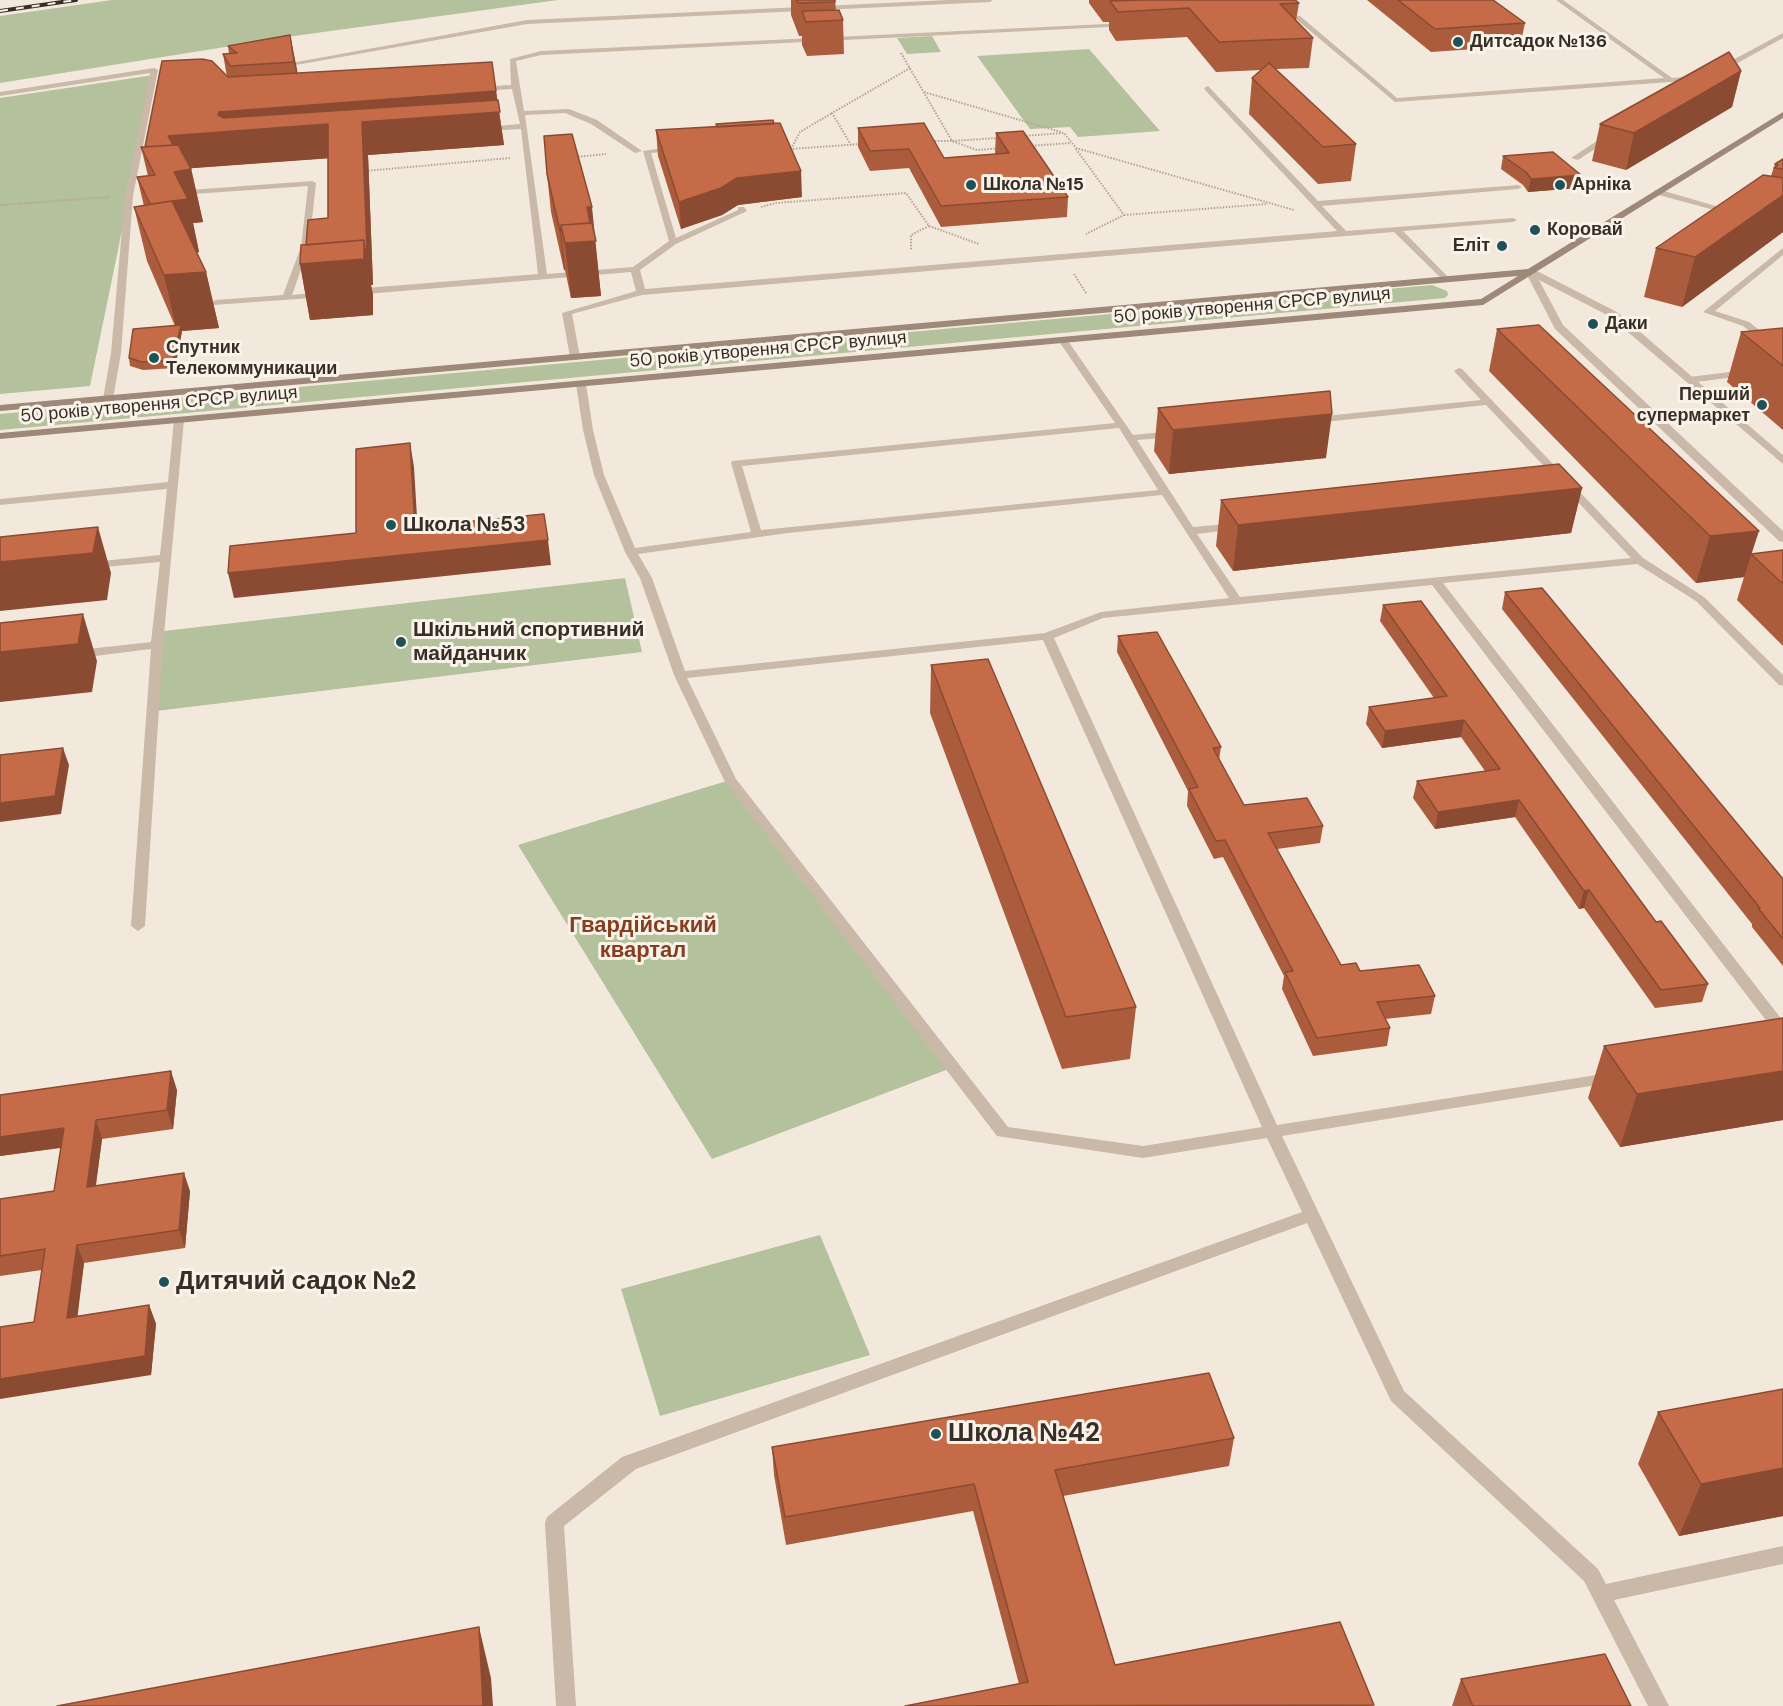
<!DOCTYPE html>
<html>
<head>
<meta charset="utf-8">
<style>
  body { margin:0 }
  canvas { display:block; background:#f2e9dc }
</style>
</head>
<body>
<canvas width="1783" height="1706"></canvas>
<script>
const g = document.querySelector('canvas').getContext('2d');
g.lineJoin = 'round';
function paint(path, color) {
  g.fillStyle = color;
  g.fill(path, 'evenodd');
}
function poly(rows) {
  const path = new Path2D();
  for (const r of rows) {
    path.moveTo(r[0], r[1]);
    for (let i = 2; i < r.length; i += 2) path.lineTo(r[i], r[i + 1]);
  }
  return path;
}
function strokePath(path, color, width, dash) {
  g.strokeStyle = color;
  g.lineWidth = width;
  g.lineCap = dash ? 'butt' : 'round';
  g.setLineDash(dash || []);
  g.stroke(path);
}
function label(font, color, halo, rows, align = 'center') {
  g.font = font + ' "DM Sans",sans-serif';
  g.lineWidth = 6;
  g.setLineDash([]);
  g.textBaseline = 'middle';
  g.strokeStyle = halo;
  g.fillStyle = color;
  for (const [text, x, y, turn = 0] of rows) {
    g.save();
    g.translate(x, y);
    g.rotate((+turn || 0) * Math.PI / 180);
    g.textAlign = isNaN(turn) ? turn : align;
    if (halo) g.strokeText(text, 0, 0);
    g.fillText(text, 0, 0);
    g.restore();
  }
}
paint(poly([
  [112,0,558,0,294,36,0,83,0,16],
  [932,36,941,52,907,54,897,38],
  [1089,49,1160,131,1078,137,1070,127,1030,129,977,56],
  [154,75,90,386,0,394,0,98],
  [1432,285,1447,291,1448,295,1445,298,0,430,0,414],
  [625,578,642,652,156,711,164,631],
  [730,780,954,1067,712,1159,518,845],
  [820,1235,870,1355,660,1416,621,1289]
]), '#b3c19c');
strokePath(poly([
  [901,53,952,141,998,138],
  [924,92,1061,132],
  [1023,136,1064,133,1076,148,1294,210],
  [929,141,952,141,977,150,1001,148],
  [851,145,832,113,910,68],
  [1029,146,1071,143],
  [790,149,861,144],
  [791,149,800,132,832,113],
  [1076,149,1124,215,1086,234],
  [575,157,606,154],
  [365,171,510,158],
  [0,205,110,197],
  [761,207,776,203,906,193,929,226,911,235,911,250],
  [1124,215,1267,204],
  [929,226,979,244],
  [1074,274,1086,293]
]), '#b6a392', 2, [1.5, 1.5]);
paint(poly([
  [949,0,993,0,990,2,527,24,279,68,275,66,527,20,949,0],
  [1556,0,1563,0,1672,78,1698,76,1702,78,1698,80,1395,102,1296,19,1281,20,1278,18,1300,16,1397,98,1664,78,1556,0],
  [1127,23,1129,26,541,55,516,61,524,111,569,109,597,120,642,151,635,153,591,124,565,113,525,115,547,274,633,267,669,241,643,151,676,146,679,146,679,150,651,153,676,238,738,210,738,207,744,207,747,211,676,244,640,270,645,289,1337,231,1205,90,1204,88,1208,86,1318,201,1518,185,1522,187,1518,189,1322,206,1346,231,1513,218,1517,220,1513,222,1403,231,1448,277,1448,281,1445,282,1394,232,642,295,572,314,580,357,575,360,570,357,562,313,636,291,631,272,354,295,350,292,354,289,538,274,521,129,486,131,482,129,486,127,520,124,512,89,478,91,474,89,478,87,511,85,510,59,541,51,1127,23],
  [1783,33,1783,38,1723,71,1716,69,1783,33],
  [154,68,158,70,133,196,121,353,113,399,108,402,103,399,111,353,125,196,150,73,0,96,0,92,154,68],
  [1606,135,1613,137,1578,160,1571,158,1606,135],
  [312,181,316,183,309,247,292,295,323,292,326,293,326,297,213,305,211,303,216,300,283,295,301,247,308,186,179,195,176,195,176,191,312,181],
  [1655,190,1661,190,1736,212,1729,214,1655,194,1655,190],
  [1783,248,1783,255,1715,311,1749,322,1783,349,1783,357,1743,326,1703,312,1783,248],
  [1063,337,1066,338,1133,435,1173,431,1178,434,1173,437,1137,440,1193,527,1237,523,1242,526,1237,529,1197,534,1240,597,1631,558,1486,405,1315,423,1310,420,1315,417,1481,400,1454,371,1459,368,1462,369,1643,558,1704,597,1783,675,1783,686,1779,685,1696,601,1637,564,1443,583,1783,1021,1783,1037,1778,1036,1432,585,1103,618,1054,638,1277,1125,1609,1073,1614,1074,1617,1078,1614,1082,1609,1083,1282,1136,1404,1391,1598,1569,1606,1584,1783,1546,1783,1564,1614,1600,1669,1706,1648,1706,1584,1581,1391,1401,1307,1223,636,1469,564,1526,576,1706,556,1706,545,1523,547,1517,622,1457,1302,1212,1267,1138,1143,1158,997,1136,724,780,674,675,640,578,625,552,594,475,583,430,576,384,581,381,586,384,593,430,604,475,635,548,751,532,731,463,732,461,1115,423,1058,340,1063,337],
  [1119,428,1158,490,761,530,742,466,1119,428],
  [1162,495,1229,598,1101,612,1045,633,685,671,652,578,638,554,788,533,1162,495],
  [1043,640,1262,1127,1143,1146,1008,1127,736,779,687,678,1043,640],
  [1746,370,1751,373,1749,375,1689,383,1684,380,1689,377,1746,370],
  [179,417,184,420,163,645,145,926,138,931,131,926,151,649,79,658,73,654,79,650,151,642,160,562,93,568,87,565,93,562,160,555,167,489,0,505,0,499,168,482,174,420,179,417]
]), '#cab9a8');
paint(poly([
  [1527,269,1533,269,1617,312,1783,455,1783,464,1609,316,1539,280,1563,325,1783,531,1783,542,1779,541,1555,329,1525,271,1527,269]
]), '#cab9a8');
paint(poly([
  [1783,112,1783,118,1483,305,0,439,0,433,1481,299,1518,276,0,411,0,405,1528,269,1783,112]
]), '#9e8879');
const rail = poly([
  [0,11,76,0]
]);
strokePath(rail, '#372e28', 4);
strokePath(rail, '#faf3e9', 2, [8]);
paint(poly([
  [791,0,835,0,836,10,843,20,844,54,807,56,802,45,802,36,799,36,791,15],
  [1089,0,1295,0,1299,3,1296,21,1313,38,1309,68,1276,69,1356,144,1351,181,1318,184,1249,114,1252,78,1261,70,1216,72,1187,37,1116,41,1109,30,1109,22,1103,22,1089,3],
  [1367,0,1493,0,1525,23,1520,46,1431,52],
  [290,35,297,73,496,91,504,145,368,155,373,285,371,285,373,295,373,315,310,320,300,264,306,245,328,218,328,158,191,168,203,222,193,223,199,252,197,253,206,272,219,328,182,331,175,368,143,370,130,366,129,358,175,326,147,261,134,207,144,206,137,177,148,176,141,147,145,147,227,77,223,54,229,54,228,46],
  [1741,71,1732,107,1626,170,1592,161,1600,124],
  [716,124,802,197,738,205,722,215,681,229,658,156,656,130,716,127],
  [858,128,944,158,996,154,995,153,996,133,1068,197,1067,217,941,227,909,168,870,171,858,147],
  [1503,156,1578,188,1528,192,1523,185,1501,169],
  [1783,159,1783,232,1682,307,1644,297,1656,248,1771,176,1775,164],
  [547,174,594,233,601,296,571,298,565,270,564,270,551,212],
  [1783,328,1783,430,1727,382,1741,332],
  [1497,329,1752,554,1783,550,1783,646,1737,600,1744,577,1696,583,1489,371],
  [1158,408,1326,458,1169,474,1154,451],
  [1582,488,1571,533,1233,571,1216,546,1221,500],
  [1505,592,1783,879,1783,966,1752,927,1752,924,1502,609],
  [1383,605,1656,922,1708,984,1702,1002,1655,1008,1584,908,1579,909,1515,817,1435,829,1413,798,1417,781,1485,771,1461,737,1382,748,1366,724,1369,707,1434,698,1380,621],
  [1118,636,1221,747,1219,760,1244,805,1323,826,1320,843,1277,849,1341,965,1435,996,1431,1014,1385,1019,1390,1028,1387,1046,1313,1056,1282,989,1284,976,1223,857,1214,859,1187,806,1188,791,1117,652],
  [931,665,1136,1007,1130,1059,1062,1069,930,713],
  [1783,1018,1783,1120,1620,1147,1588,1098,1604,1046],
  [177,1090,173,1129,102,1139,96,1185,190,1191,185,1248,84,1263,77,1316,149,1305,156,1324,151,1375,34,1322,42,1270,0,1276,0,1199,54,1191,61,1148,0,1156,0,1095],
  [1783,1389,1783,1516,1679,1536,1638,1464,1658,1412],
  [1234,1438,1229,1466,1063,1496,1115,1665,1374,1706,905,1706,1019,1684,973,1511,786,1545,774,1475,772,1447],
  [1461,1679,1631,1706,1452,1706]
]), '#aa5c3d');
paint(poly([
  [290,35,297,69,300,97,294,62],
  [1741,71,1732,107,1626,170,1634,133],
  [496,91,504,145,368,155,373,285,371,285,373,295,373,315,310,320,300,264,364,240,367,249,333,158,181,169,168,136,219,112],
  [191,169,203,222,193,223,199,252,162,258,174,172],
  [801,171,802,197,738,205,722,215,681,229,679,202,737,178],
  [1581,175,1578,188,1528,192,1531,179],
  [1783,195,1783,232,1682,307,1695,257],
  [587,207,592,207,601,296,571,298,565,243],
  [560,231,561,231,565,270,564,270],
  [206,272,219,328,182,331,175,368,173,360,177,331,164,275],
  [1332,414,1326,458,1169,474,1173,430],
  [410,443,414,467,419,551,415,527],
  [1582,488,1571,533,1233,571,1238,525],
  [98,527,111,573,107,600,0,611,0,562],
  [1759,531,1744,577,1696,583,1710,536],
  [548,540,551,565,234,598,228,573],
  [83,614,97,661,92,692,0,702,0,652],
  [1464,720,1461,737,1382,748,1385,731],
  [63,748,69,765,61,814,0,822,0,803],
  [1519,800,1515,817,1435,829,1438,812],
  [1589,890,1584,908,1579,909,1584,891],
  [171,1071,177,1090,173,1129,167,1110],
  [1783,1071,1783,1120,1620,1147,1637,1094],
  [96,1120,102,1139,93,1205,87,1187],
  [64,1128,71,1146,0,1156,0,1137],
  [184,1173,190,1191,185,1248,179,1230],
  [77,1245,84,1263,75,1337,67,1318],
  [149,1305,156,1324,151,1375,0,1399,0,1379],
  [1783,1468,1783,1516,1679,1536,1701,1484],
  [479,1627,491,1678,493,1706,483,1706]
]), '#8b4b32');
const building = poly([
  [797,0,835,0,835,2,798,3,797,0],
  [1143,0,1295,0,1299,3,1280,4,1313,38,1219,42,1189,8,1118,12,1110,1,1143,0],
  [1398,0,1493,0,1525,23,1435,29,1398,0],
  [839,10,843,20,806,22,802,11,839,10],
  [290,35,294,62,230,66,223,54,237,53,228,46,290,35],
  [1729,52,1741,71,1634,133,1600,124,1729,52],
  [202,59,212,61,228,77,492,62,496,91,219,112,218,115,224,118,498,100,500,112,362,122,367,249,365,249,364,240,306,245,308,220,328,218,328,124,168,136,173,145,145,147,162,61,202,59],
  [1269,63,1356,144,1323,147,1252,78,1269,63],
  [773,120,774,124,717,127,716,124,773,120],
  [780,123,801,171,737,178,721,188,679,202,656,130,780,123],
  [924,123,944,158,1009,153,996,133,1023,131,1068,197,941,206,909,149,870,151,858,128,924,123],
  [572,134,592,207,587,207,590,223,561,225,561,231,560,231,547,174,544,136,572,134],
  [178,145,191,169,174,172,188,199,150,204,137,177,155,175,141,147,178,145],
  [1553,152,1581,175,1531,179,1526,172,1503,156,1553,152],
  [1783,159,1783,169,1774,168,1778,165,1775,164,1783,159],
  [1763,175,1783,178,1783,195,1695,257,1656,248,1763,175],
  [172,201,206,272,164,275,134,207,172,201],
  [592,223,596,241,565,243,561,225,592,223],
  [364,240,364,259,300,264,301,245,364,240],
  [181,325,173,360,142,362,129,358,133,329,181,325],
  [1539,325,1759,531,1710,536,1497,329,1539,325],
  [1783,328,1783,366,1741,332,1783,328],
  [1330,391,1332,414,1173,430,1158,408,1330,391],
  [410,443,415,527,544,514,548,540,228,573,230,546,356,533,356,449,410,443],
  [1559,464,1582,488,1238,525,1221,500,1559,464],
  [98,527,93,553,0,562,0,537,98,527],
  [1783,550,1783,584,1751,554,1783,550],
  [1542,588,1783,879,1783,939,1758,908,1760,908,1505,592,1542,588],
  [1421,601,1656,922,1661,921,1708,984,1661,990,1589,890,1584,891,1519,800,1438,812,1417,781,1500,769,1464,720,1385,731,1369,707,1447,696,1383,605,1421,601],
  [83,614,78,644,0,652,0,623,83,614],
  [1157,632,1221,747,1213,748,1244,805,1307,798,1323,826,1268,833,1341,965,1356,963,1360,971,1419,965,1435,996,1377,1002,1390,1028,1317,1038,1285,972,1293,971,1225,840,1216,841,1189,789,1198,787,1118,636,1157,632],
  [988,659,1136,1007,1066,1017,931,665,988,659],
  [63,748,55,796,0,803,0,755,63,748],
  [1783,1018,1783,1071,1637,1094,1604,1046,1783,1018],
  [171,1071,167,1110,96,1120,87,1187,184,1173,179,1230,77,1245,67,1318,149,1305,145,1356,0,1379,0,1327,34,1322,45,1249,0,1256,0,1199,54,1191,64,1128,0,1137,0,1095,171,1071],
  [1209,1373,1234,1438,1055,1470,1115,1665,1340,1622,1374,1705,905,1706,1028,1682,974,1484,785,1517,772,1447,1209,1373],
  [1783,1389,1783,1468,1701,1484,1658,1412,1783,1389],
  [479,1627,483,1706,57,1706,479,1627],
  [1605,1654,1631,1706,1473,1706,1461,1679,1605,1654]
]);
paint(building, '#c66b47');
strokePath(building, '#8b4b32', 1.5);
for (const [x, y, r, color] of [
  [1458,42,6,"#1e5259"],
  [971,185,6,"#1e5259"],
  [1560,185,6,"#1e5259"],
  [1535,230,6,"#1e5259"],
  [1502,246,6,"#1e5259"],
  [1593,324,6,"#1e5259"],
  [154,358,6,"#1e5259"],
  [1762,405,6,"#1e5259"],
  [391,525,6,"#1e5259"],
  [401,642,6,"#1e5259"],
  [164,1282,6,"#1e5259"],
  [936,1434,6,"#1e5259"]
]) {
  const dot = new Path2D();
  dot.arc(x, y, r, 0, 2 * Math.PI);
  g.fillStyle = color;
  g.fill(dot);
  strokePath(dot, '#faf3e9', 2);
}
label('bold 18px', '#372e28', '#faf3e9', [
  ["Дитсадок №136",1470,42],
  ["Школа №15",983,185],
  ["Арніка",1572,185],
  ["Коровай",1547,230],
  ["Еліт",1490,246,"right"],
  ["Даки",1605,324],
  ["Спутник",166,348],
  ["Телекоммуникации",166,369],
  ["Перший",1750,395,"right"],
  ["супермаркет",1750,416,"right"]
], 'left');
label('18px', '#372e28', '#faf3e9', [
  ["50 років утворення СРСР вулиця",1252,306,-5],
  ["50 років утворення СРСР вулиця",768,350,-5],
  ["50 років утворення СРСР вулиця",159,405,-5]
]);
label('bold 21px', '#372e28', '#faf3e9', [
  ["Школа №53",403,525],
  ["Шкільний спортивний",413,630],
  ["майданчик",413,654]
], 'left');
label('bold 22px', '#863e21', '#faf3e9', [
  ["Гвардійський",643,926],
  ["квартал",643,951]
]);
label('bold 26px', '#372e28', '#faf3e9', [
  ["Дитячий садок №2",176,1282],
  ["Школа №42",948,1434]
], 'left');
</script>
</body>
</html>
